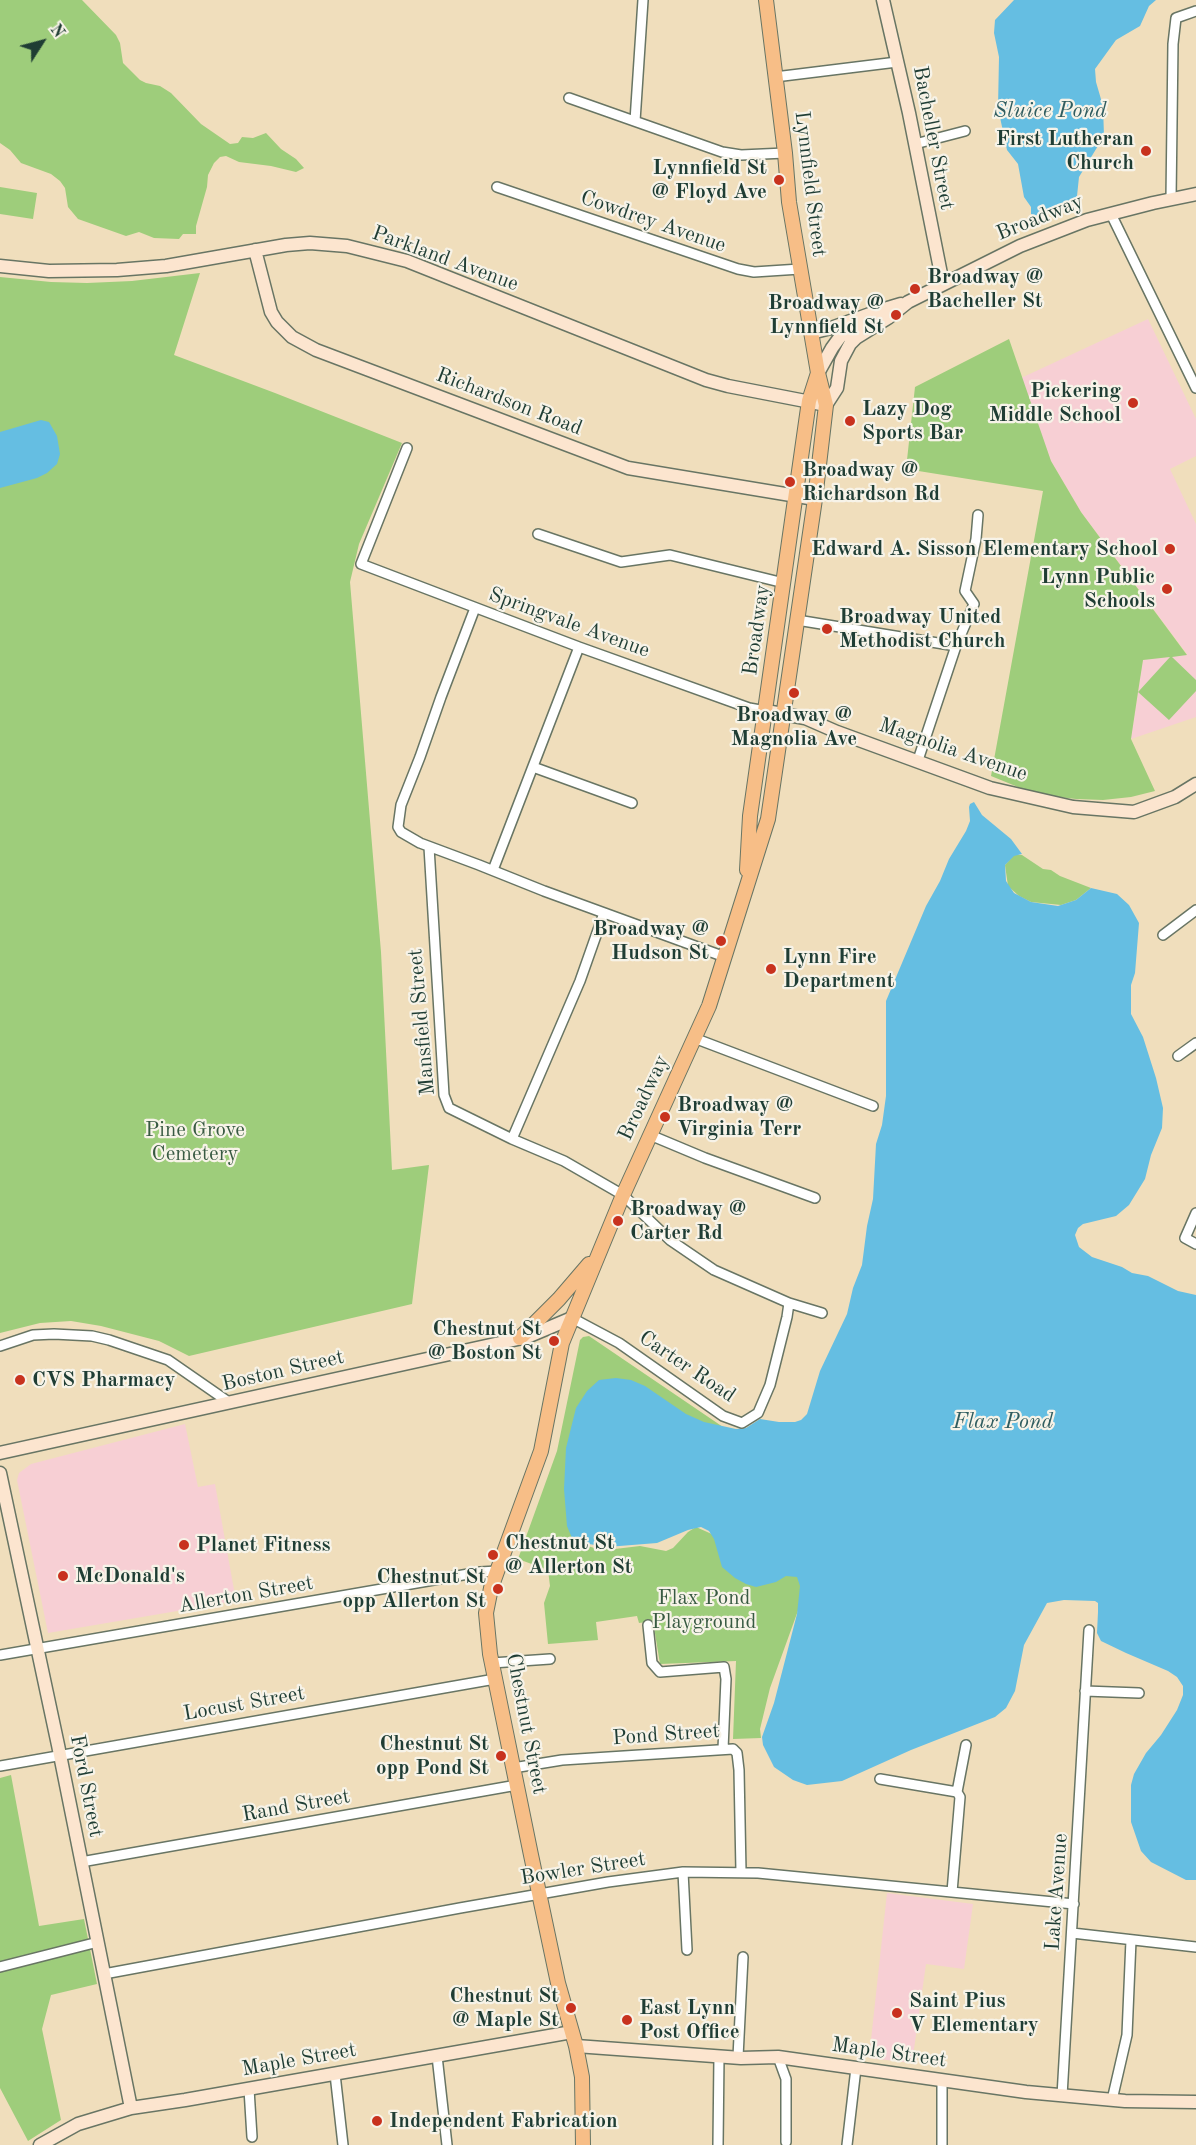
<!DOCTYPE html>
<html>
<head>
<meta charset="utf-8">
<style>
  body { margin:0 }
  #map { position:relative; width:1196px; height:2145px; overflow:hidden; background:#f0debc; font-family:"Old Standard TT",serif }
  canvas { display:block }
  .north { position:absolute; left:12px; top:12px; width:60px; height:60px; -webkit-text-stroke:4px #f7f3e8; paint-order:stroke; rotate:54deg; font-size:16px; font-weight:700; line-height:24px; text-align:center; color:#1f3d34 }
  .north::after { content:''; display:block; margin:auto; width:21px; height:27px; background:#1f3d34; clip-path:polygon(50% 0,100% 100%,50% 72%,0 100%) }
</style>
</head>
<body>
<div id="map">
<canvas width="1196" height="2145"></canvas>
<div class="north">N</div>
</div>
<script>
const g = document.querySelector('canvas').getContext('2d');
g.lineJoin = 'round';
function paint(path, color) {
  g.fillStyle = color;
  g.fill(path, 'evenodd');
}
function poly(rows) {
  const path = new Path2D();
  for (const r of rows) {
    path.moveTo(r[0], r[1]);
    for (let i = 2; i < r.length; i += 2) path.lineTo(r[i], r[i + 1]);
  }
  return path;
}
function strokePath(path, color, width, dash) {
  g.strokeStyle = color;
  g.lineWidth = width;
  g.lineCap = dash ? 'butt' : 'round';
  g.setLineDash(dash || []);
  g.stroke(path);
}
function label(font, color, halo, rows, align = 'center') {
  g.font = font + ' "Old Standard TT",serif';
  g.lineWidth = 4.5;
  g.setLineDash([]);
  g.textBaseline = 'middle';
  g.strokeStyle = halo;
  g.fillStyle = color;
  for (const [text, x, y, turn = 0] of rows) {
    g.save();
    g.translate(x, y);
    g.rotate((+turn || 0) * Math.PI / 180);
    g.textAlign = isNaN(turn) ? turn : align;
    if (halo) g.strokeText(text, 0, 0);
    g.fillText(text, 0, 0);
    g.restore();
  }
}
paint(poly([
  [1148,319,1196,419,1196,456,1170,469,1196,524,1196,717,1131,739,1143,659,1187,654,1081,512,1051,461,1021,378],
  [185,1424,198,1487,215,1484,236,1601,48,1633,17,1480,19,1473,31,1464],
  [887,1893,973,1904,964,1969,926,1964,912,2063,869,2058]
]), '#f7cfd4');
paint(poly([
  [0,0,82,0,116,35,120,43,123,63,140,80,146,83,160,86,171,93,201,124,230,144,238,143,242,137,253,138,266,133,281,149,296,159,304,168,296,172,271,166,239,162,226,156,220,157,214,163,208,175,207,187,196,226,196,234,183,234,179,239,154,238,139,232,126,236,78,219,68,207,65,188,60,181,51,174,21,163,10,150,0,143],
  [0,187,37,193,33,219,0,214],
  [200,273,174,355,275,393,402,443,359,544,350,582,381,952,392,1170,429,1165,412,1304,189,1356,159,1341,101,1326,71,1321,40,1323,0,1333,0,277,51,282,87,283,132,281],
  [1009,339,1051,461,1081,512,1187,655,1172,657,1196,680,1196,691,1169,720,1138,692,1131,739,1155,791,1131,797,1103,800,1076,799,1049,796,1018,787,991,776,1043,491,906,469,915,387],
  [1170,657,1139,691,1138,692,1143,660],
  [1014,855,1022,855,1043,869,1051,870,1060,876,1091,888,1076,900,1061,905,1031,902,1019,896,1008,886,1005,865],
  [589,1336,723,1427,578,1543,584,1548,588,1546,597,1549,615,1549,640,1546,666,1551,673,1548,688,1532,696,1527,788,1568,808,1583,770,1688,760,1729,761,1738,733,1739,736,1661,660,1664,653,1621,639,1623,637,1616,596,1622,598,1640,548,1644,544,1603,550,1586,548,1570,518,1559,557,1451,580,1340,583,1337],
  [11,1775,39,1926,84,1919,97,1984,51,1995,42,2029,61,2120,28,2141,0,2088,0,1778]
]), '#9ecd7b');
paint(poly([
  [1014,0,1156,0,1149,6,1140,26,1116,40,1095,69,1096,82,1103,106,1104,136,1079,177,1077,196,1068,207,1034,216,1031,214,1031,207,1024,197,1018,164,1007,150,998,108,999,57,994,33,995,20],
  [41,420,49,422,57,436,60,454,57,464,47,473,37,478,0,488,0,432],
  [974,802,982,815,1011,839,1022,854,1014,856,1005,865,1006,881,1014,893,1031,902,1058,906,1076,900,1091,888,1117,894,1129,905,1139,923,1135,973,1131,985,1131,1014,1143,1037,1156,1078,1163,1108,1162,1128,1151,1155,1145,1179,1129,1205,1116,1216,1083,1224,1078,1228,1075,1235,1079,1247,1092,1257,1122,1267,1132,1273,1148,1276,1178,1291,1196,1295,1196,1880,1186,1880,1151,1862,1141,1851,1131,1822,1131,1785,1134,1774,1146,1753,1161,1735,1177,1710,1183,1695,1183,1686,1177,1677,1168,1671,1126,1653,1101,1641,1097,1633,1098,1612,1098,1603,1095,1601,1064,1600,1047,1603,1024,1645,1015,1691,1006,1708,995,1717,911,1750,842,1781,807,1785,793,1780,774,1767,763,1745,762,1737,774,1703,797,1614,800,1586,797,1577,786,1576,776,1582,756,1587,746,1584,735,1578,722,1567,714,1539,709,1531,701,1527,688,1530,657,1543,607,1547,577,1542,572,1538,567,1526,564,1489,566,1448,576,1408,587,1391,599,1380,616,1378,631,1380,645,1386,686,1414,704,1422,736,1429,746,1428,760,1419,779,1422,795,1422,801,1420,807,1414,820,1371,847,1314,853,1288,862,1265,867,1226,873,1199,876,1144,882,1125,886,1096,886,1001,926,906,940,881,949,859,966,831,970,821,969,807,970,804]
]), '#65bee2');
const street = poly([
  [775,77,897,62],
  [569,98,722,152,741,155,785,153],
  [635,121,643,0],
  [915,144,965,131],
  [497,187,738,269,754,272,800,269],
  [1171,199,1173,44,1176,18,1196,11],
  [1111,214,1196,388],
  [407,448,361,564,579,647,749,708,766,711],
  [538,534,621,562,670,555,784,583],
  [475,608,441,697,420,757,401,805,398,827,401,832,420,843,479,865,544,891,725,957],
  [797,620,956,646],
  [918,760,956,646,974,604,965,591,976,539,978,515],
  [533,767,632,803],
  [429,847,444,1095,449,1108,512,1139,564,1161,623,1195,670,1240,714,1270,789,1303,787,1317,770,1385,758,1413,742,1423,723,1416,619,1343,572,1318],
  [493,870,579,647],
  [1163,935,1196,910],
  [694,1038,873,1106],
  [1178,1056,1196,1043],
  [650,1135,705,1158,815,1198],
  [512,1139,580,981,604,913],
  [1196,1213,1185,1238,1196,1244],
  [789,1303,822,1313],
  [0,1346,33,1335,54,1334,92,1336,109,1340,168,1360,230,1403],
  [648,1625,652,1663,660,1672,724,1667,726,1679,723,1749],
  [0,1655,480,1572,497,1571],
  [492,1663,550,1659],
  [1085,1691,1139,1693],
  [0,1766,495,1679],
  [513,1768,562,1760,733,1749,737,1753,739,1770,741,1872],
  [880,1779,957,1792],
  [81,1862,517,1785],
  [683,1872,687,1950],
  [952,1892,960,1797,957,1792,966,1745],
  [1072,1933,1196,1947],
  [0,1967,98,1942],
  [104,1974,460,1908,608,1882,683,1872,758,1873,1074,1904],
  [437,2056,447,2145],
  [738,2057,743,1957],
  [778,2057,786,2079,786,2142],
  [335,2074,343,2145],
  [249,2089,252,2137],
  [1062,2096,1089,1630],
  [1112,2100,1127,2035,1131,1940],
  [718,2145,719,2056],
  [847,2145,856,2068],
  [942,2145,942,2081]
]);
const secondary = poly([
  [883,0,909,113,943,284],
  [255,250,271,312,277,322,292,337,316,350,628,468,815,499],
  [0,266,49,271,117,270,166,266,286,245,310,243,347,246,407,261,706,380,728,386,826,405,837,388,841,361,850,344,856,338,888,318,908,302,1020,246,1087,220,1153,203,1196,194],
  [811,333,831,328,881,310,901,304],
  [818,373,832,348,840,337,859,323],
  [766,711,805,718,837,732,990,788,1073,807,1134,812,1175,797,1196,784],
  [0,1453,527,1337,572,1318],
  [0,1473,58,1745,131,2108],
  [576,2046,741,2058,778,2057,1026,2092,1125,2101,1196,2102],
  [40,2145,78,2124,131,2108,185,2100,572,2032]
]);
const primary = poly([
  [747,870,750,816,809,401,818,373],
  [520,1338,559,1299,589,1264],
  [583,2145,582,2077,576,2046,558,1983,531,1855,490,1654,486,1613,491,1588,541,1451,562,1343,623,1195,709,1006,768,819,815,499,826,405,818,373,789,202,785,153,766,0]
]);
strokePath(street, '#687564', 12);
strokePath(secondary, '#687564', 15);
strokePath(primary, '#687564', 16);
strokePath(street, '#fff', 9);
strokePath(secondary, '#fce5cf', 12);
strokePath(primary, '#f7be87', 14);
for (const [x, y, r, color] of [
  [1146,151,6,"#c8321e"],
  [779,180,6,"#c8321e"],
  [915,289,6,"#c8321e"],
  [896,315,6,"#c8321e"],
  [1133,403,6,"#c8321e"],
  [850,421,6,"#c8321e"],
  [790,482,6,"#c8321e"],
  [1170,549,6,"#c8321e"],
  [1167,589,6,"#c8321e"],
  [827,629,6,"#c8321e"],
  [794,693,6,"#c8321e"],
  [721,941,6,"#c8321e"],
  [771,969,6,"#c8321e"],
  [665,1117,6,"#c8321e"],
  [618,1221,6,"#c8321e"],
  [554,1341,6,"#c8321e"],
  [20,1380,6,"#c8321e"],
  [184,1545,6,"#c8321e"],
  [493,1555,6,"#c8321e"],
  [63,1576,6,"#c8321e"],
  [498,1589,6,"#c8321e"],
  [501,1756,6,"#c8321e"],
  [571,2008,6,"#c8321e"],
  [897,2013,6,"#c8321e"],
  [627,2020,6,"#c8321e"],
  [377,2121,6,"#c8321e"]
]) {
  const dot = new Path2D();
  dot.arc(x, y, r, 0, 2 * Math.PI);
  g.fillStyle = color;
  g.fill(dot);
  strokePath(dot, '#f7f3e8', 2);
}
label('21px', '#1f3d34', '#f7f3e8', [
  ["Bacheller Street",933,138,79],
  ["Lynnfield Street",810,184,83],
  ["Broadway",1040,218,-22],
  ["Cowdrey Avenue",653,222,19],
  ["Parkland Avenue",445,259,20],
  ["Richardson Road",509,402,21],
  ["Springvale Avenue",569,623,20],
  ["Broadway",757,630,-82],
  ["Magnolia Avenue",953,750,19],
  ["Mansfield Street",422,1022,-95],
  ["Broadway",644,1098,-65],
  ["Carter Road",687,1367,34],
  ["Boston Street",283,1371,-13],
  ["Allerton Street",246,1595,-10],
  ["Locust Street",244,1704,-10],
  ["Chestnut Street",526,1724,79],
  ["Pond Street",666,1735,-4],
  ["Ford Street",86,1786,79],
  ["Rand Street",296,1806,-10],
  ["Bowler Street",583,1869,-9],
  ["Lake Avenue",1057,1892,-86],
  ["Maple Street",889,2053,8],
  ["Maple Street",299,2060,-10]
]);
label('bold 21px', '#1f3d34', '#f7f3e8', [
  ["First Lutheran",1134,139,"right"],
  ["Church",1134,163,"right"],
  ["Lynnfield St",767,168,"right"],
  ["@ Floyd Ave",767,192,"right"],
  ["Broadway @",927,277],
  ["Bacheller St",927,301],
  ["Broadway @",884,303,"right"],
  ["Lynnfield St",884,327,"right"],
  ["Pickering",1121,391,"right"],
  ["Middle School",1121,415,"right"],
  ["Lazy Dog",862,409],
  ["Sports Bar",862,433],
  ["Broadway @",802,470],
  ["Richardson Rd",802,494],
  ["Edward A. Sisson Elementary School",1158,549,"right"],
  ["Lynn Public",1155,577,"right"],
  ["Schools",1155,601,"right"],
  ["Broadway United",839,617],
  ["Methodist Church",839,641],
  ["Broadway @",794,715,"center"],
  ["Magnolia Ave",794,739,"center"],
  ["Broadway @",709,929,"right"],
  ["Hudson St",709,953,"right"],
  ["Lynn Fire",783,957],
  ["Department",783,981],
  ["Broadway @",677,1105],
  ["Virginia Terr",677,1129],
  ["Broadway @",630,1209],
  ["Carter Rd",630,1233],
  ["Chestnut St",542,1329,"right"],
  ["@ Boston St",542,1353,"right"],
  ["CVS Pharmacy",32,1380],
  ["Chestnut St",505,1543],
  ["@ Allerton St",505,1567],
  ["Planet Fitness",196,1545],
  ["McDonald's",75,1576],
  ["Chestnut St",486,1577,"right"],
  ["opp Allerton St",486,1601,"right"],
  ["Chestnut St",489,1744,"right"],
  ["opp Pond St",489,1768,"right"],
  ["Chestnut St",559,1996,"right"],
  ["@ Maple St",559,2020,"right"],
  ["Saint Pius",909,2001],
  ["V Elementary",909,2025],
  ["East Lynn",639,2008],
  ["Post Office",639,2032],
  ["Independent Fabrication",389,2121]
], 'left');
label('21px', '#385a42', '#f7f3e8', [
  ["Pine Grove",195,1130],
  ["Cemetery",195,1154],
  ["Flax Pond",704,1598],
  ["Playground",704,1622]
]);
label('italic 22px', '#305d60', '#f7f3e8', [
  ["Sluice Pond",1050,111],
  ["Flax Pond",1003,1422]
]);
</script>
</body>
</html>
